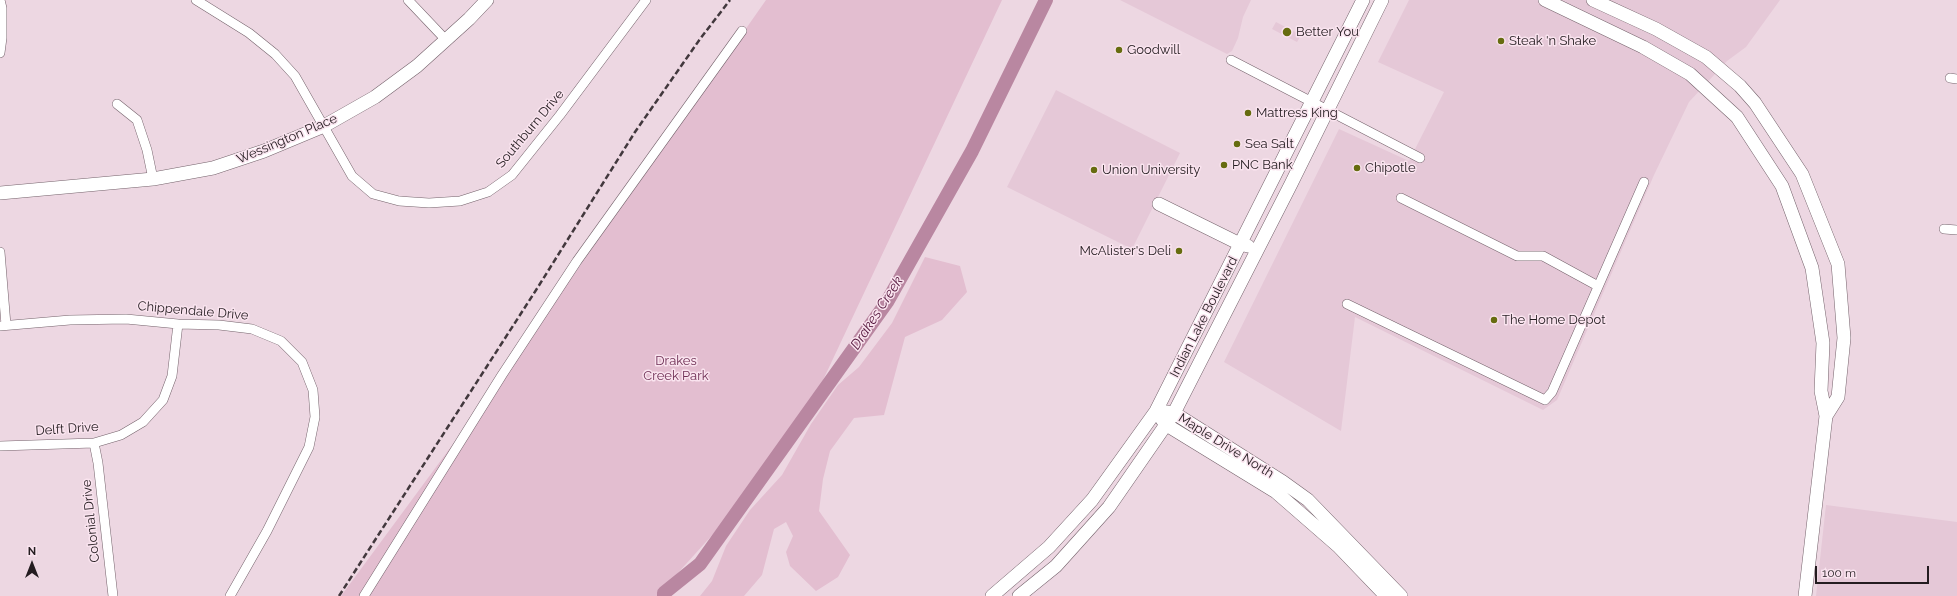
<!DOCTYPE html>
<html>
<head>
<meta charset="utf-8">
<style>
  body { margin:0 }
  #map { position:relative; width:1957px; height:596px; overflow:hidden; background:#edd7e2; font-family:Raleway,sans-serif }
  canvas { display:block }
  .north { position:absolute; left:12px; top:544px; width:40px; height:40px; -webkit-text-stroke:3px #fae4ef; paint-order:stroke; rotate:0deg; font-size:11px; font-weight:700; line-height:16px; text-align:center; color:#241c20 }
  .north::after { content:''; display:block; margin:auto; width:14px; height:18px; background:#241c20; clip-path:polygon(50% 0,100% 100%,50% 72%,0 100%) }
  .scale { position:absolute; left:1815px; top:566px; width:114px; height:18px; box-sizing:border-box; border:2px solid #241c20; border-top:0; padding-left:5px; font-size:12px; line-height:14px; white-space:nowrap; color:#241c20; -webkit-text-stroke:3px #fae4ef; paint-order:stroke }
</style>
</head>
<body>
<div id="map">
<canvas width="1957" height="596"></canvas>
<div class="north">N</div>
<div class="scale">100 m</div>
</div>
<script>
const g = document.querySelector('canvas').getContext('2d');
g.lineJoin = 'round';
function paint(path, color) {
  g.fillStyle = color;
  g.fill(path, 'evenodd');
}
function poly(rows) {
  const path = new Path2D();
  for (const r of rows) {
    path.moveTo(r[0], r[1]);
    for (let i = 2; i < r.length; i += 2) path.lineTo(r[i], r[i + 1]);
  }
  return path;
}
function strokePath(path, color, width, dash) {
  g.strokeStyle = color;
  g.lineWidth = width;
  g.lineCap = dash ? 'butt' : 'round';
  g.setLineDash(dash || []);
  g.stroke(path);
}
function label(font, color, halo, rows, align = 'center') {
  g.font = font + ' Raleway,sans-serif';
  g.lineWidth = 3;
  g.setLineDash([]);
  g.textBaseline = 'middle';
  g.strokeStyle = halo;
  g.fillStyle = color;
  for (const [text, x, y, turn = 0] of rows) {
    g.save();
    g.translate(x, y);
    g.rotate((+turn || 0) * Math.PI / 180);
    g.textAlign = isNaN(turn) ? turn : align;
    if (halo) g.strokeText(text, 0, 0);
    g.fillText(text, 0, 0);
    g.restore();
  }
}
paint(poly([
  [1120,0,1251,0,1243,17,1238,38,1232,51,1227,54],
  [1409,0,1780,0,1746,47,1727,61,1689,102,1654,175,1557,400,1543,410,1355,317,1341,431,1224,362,1339,129,1409,161,1444,92,1378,62],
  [1276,22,1301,35,1297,42,1272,29],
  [1056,90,1180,153,1132,249,1007,187],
  [1826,505,1957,522,1957,596,1816,596]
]), '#e5c8d7');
paint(poly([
  [766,0,1002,0,791,448,657,596,341,596,495,387],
  [925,257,960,266,967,292,942,320,905,337,884,415,854,418,830,451,823,479,819,511,850,555,838,577,816,591,790,566,786,552,793,536,786,522,774,529,762,575,744,596,700,596,712,581,726,546,750,510,782,475,811,424,838,385,859,367,892,323]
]), '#e3bed0');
strokePath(poly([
  [664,596,664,593,700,564,887,302,972,151,1046,0]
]), '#b987a1', 14);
const street = poly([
  [196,0,249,33,275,54,295,76,352,176,373,194,399,201,429,203,460,201,488,192,512,175,560,115,646,0],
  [408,0,445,39],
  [0,53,2,38,2,8,0,0],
  [1231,60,1420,158],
  [1950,78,1957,79],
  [117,104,137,120,147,150,153,179],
  [1401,198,1517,256,1543,256,1598,286],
  [1944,229,1957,230],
  [0,252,6,325],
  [1347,304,1545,400,1552,392,1644,182],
  [0,326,70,320,126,319,178,324,219,325,252,329,281,341,302,362,313,390,315,417,309,447,267,531,230,596],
  [94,443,98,463,113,596],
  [0,446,94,443,121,435,143,422,163,400,172,376,178,324],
  [364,596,502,375,577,261,742,31]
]);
const secondary = poly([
  [1545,0,1643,47,1690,74,1737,117,1782,186,1812,268,1823,343,1821,391,1826,416,1805,596],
  [1593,0,1656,29,1706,57,1740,86,1755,103,1802,174,1838,264,1844,338,1838,397,1826,416],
  [0,193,153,179,213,168,264,151,324,126,375,97,417,66,469,19,487,0],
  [1159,204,1240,244,1248,246],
  [1166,412,1174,413,1283,482,1308,500,1401,596],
  [1161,418,1165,424,1276,492,1338,546,1386,596],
  [992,596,1049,547,1092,500,1156,411,1363,0],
  [1019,596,1056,566,1109,507,1174,413,1291,184,1382,0]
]);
strokePath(street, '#74626b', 10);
strokePath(secondary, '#74626b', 14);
strokePath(street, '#fff', 9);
strokePath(secondary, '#fff', 13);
strokePath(poly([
  [339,596,538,287,635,132,700,39,730,0]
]), '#42383d', 2.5, [6, 3]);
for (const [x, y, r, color] of [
  [1287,32,5,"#666c0f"],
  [1501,41,4,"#666c0f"],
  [1119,50,4,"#666c0f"],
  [1248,113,4,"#666c0f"],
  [1237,144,4,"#666c0f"],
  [1224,165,4,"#666c0f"],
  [1357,168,4,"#666c0f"],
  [1094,170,4,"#666c0f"],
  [1179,251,4,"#666c0f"],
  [1494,320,4,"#666c0f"]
]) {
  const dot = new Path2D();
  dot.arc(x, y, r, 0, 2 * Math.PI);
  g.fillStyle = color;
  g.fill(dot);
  strokePath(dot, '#fae4ef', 1.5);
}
label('13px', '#241c20', '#fae4ef', [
  ["Better You",1296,32],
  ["Steak 'n Shake",1509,41],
  ["Goodwill",1127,50],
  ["Mattress King",1256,113],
  ["Sea Salt",1245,144],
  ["PNC Bank",1232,165],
  ["Chipotle",1365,168],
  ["Union University",1102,170],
  ["McAlister's Deli",1171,251,"right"],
  ["The Home Depot",1502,320]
], 'left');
label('13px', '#241c20', '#fae4ef', [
  ["Southburn Drive",530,129,-50],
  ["Wessington Place",287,139,-23],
  ["Chippendale Drive",193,311,5],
  ["Indian Lake Boulevard",1204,317,-63],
  ["Delft Drive",67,429,-4],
  ["Maple Drive North",1226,446,32],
  ["Colonial Drive",91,521,-96]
]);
label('13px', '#6f3055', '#fae4ef', [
  ["Drakes",676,361],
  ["Creek Park",676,376]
]);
label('italic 14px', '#54173d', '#fae4ef', [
  ["Drakes Creek",877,313,-57]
]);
</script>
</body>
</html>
